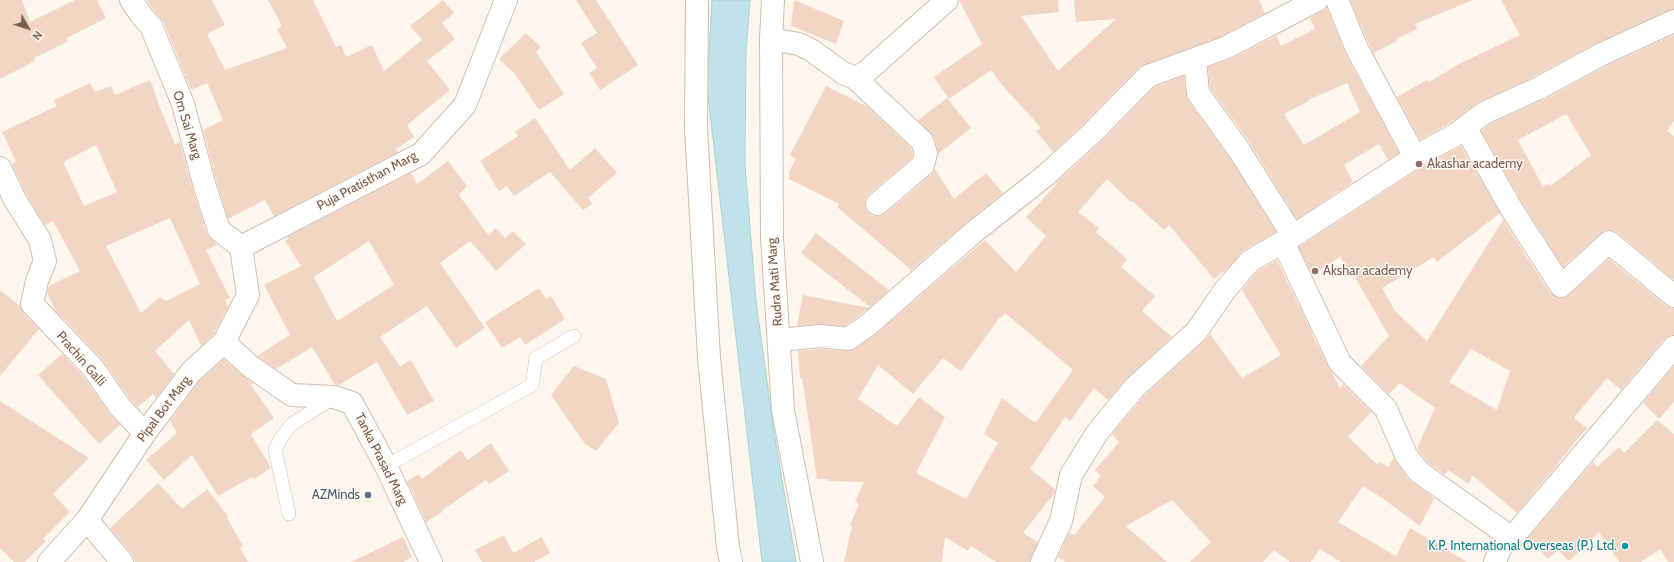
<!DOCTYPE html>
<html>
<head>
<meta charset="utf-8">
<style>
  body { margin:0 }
  #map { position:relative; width:1674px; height:562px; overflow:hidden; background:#fdf6ec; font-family:Cabin,sans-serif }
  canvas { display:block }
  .north { position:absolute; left:8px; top:8px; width:40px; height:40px; -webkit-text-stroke:3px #fffaf3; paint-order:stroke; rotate:129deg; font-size:11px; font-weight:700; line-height:16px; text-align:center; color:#7a5c4d }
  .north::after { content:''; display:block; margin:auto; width:14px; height:18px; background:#7a5c4d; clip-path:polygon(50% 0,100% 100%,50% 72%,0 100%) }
</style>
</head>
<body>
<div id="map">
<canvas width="1674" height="562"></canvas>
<div class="north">N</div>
</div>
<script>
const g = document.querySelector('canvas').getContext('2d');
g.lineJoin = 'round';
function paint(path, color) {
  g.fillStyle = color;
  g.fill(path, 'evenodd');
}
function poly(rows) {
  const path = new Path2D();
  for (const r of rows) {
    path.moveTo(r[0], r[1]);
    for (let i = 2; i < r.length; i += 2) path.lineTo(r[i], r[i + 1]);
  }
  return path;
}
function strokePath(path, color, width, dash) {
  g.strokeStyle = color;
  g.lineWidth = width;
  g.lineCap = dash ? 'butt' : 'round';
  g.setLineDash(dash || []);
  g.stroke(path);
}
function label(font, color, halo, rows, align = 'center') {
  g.font = font + ' Cabin,sans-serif';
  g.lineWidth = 3;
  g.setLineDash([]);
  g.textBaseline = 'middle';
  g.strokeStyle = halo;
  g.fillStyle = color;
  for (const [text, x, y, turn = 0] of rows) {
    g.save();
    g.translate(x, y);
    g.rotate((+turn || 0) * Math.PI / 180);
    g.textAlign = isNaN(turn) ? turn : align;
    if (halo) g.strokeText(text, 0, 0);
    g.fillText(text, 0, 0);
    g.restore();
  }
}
const water = poly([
  [712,0,750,0,746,53,745,164,756,301,774,432,796,562,762,562,707,87,712,0]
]);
paint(water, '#bfe3e8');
strokePath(water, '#a5d3da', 1);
paint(poly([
  [0,0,22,0,30,22,75,0,97,0,106,18,67,38,67,42,34,58,35,61,0,79],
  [147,0,212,0,225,25,207,34,225,70,287,48,277,29,282,26,268,0,313,0,336,47,341,45,346,57,372,45,384,71,422,40,410,26,443,0,454,13,442,23,455,39,427,61,450,90,407,125,414,137,396,149,398,152,274,216,265,200,228,219,217,183,203,130,223,120,207,83,191,90,163,21,152,8],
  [576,0,596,0,638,65,600,90,589,73,597,68,581,43,597,33],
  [794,0,844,21,836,44,791,26],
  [959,0,1058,0,1059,12,1021,16,1058,71,1116,19,1076,22,1074,0,1259,0,1265,13,1220,37,1139,67,1083,124,1053,152,1036,131,1041,128,1002,85,991,70,949,99,934,77,982,44],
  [1350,0,1473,0,1415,24,1417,29,1396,39,1397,41,1373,53],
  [1501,0,1674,0,1674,9,1669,10,1597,43,1533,77,1479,102,1448,124,1420,140,1397,97,1427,80,1429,82,1461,63,1520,35],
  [1327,8,1346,55,1399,153,1388,160,1379,144,1344,165,1353,182,1297,219,1250,143,1210,88,1208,67,1231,59,1276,36,1281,46,1315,29,1310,18],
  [1347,83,1360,112,1304,145,1284,114,1309,101,1308,100],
  [526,33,541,47,536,52,564,94,539,110,515,74,499,59],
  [1674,35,1674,121,1667,131,1674,136,1674,280,1617,232,1611,230,1605,230,1601,233,1563,267,1523,204,1481,131,1490,124,1545,99,1608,65],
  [1566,114,1591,155,1550,186,1548,184,1543,187,1518,140],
  [1184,76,1186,94,1188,100,1229,157,1276,232,1244,250,1228,268,1214,279,1169,225,1164,230,1132,201,1131,202,1107,179,1078,212,1099,228,1096,232,1127,259,1121,267,1155,296,1142,311,1172,337,1126,379,1108,400,1094,388,1070,421,1065,417,1030,469,1055,489,1054,494,1023,533,1038,542,1030,562,996,562,971,546,968,551,945,537,942,562,844,562,852,526,850,525,859,504,855,502,864,482,828,481,828,479,817,479,802,377,800,378,798,351,821,349,847,351,855,349,876,334,985,240,1016,272,1046,236,1026,217,1057,184,1056,183,1101,142,1155,87],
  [1005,313,1073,370,1036,422,1031,420,1002,398,984,434,998,443,966,499,916,473,945,417,919,397,897,426,858,399,878,365,913,394,943,358,961,371,1000,317,1001,318],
  [150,80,157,98,156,98,175,144,180,142,193,191,207,234,217,245,206,250,230,298,225,300,228,306,214,334,201,346,189,320,155,351,174,374,156,398,153,394,138,407,130,399,102,359,55,310,47,293,49,286,80,271,53,221,45,225,26,194,12,164,16,162,2,132,57,106,54,100,90,83,95,92,111,86,115,95],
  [96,145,117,192,84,206,63,162],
  [170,218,200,284,166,301,160,297,141,313,106,246],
  [826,86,868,107,911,148,913,154,912,158,869,194,865,199,865,207,867,212,872,216,879,216,885,214,931,175,935,169,954,199,986,173,1003,193,966,223,911,270,837,207,839,204,789,179,789,172,796,159,790,155],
  [947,98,971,128,938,154,934,137,918,120],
  [535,118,570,170,595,148,617,173,588,198,592,204,583,210,550,172,514,196,507,186,499,191,480,161,518,136,515,132],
  [1461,146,1500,213,1437,262,1434,257,1382,288,1395,311,1427,341,1503,220,1550,293,1556,297,1563,298,1569,295,1609,259,1666,306,1674,308,1674,335,1669,335,1664,339,1621,390,1607,378,1574,418,1587,428,1517,513,1472,475,1469,484,1448,470,1445,475,1428,463,1417,448,1435,408,1400,383,1389,394,1361,366,1389,336,1349,267,1347,268,1340,257,1312,275,1299,247,1421,168],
  [1471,349,1510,371,1497,410,1449,382],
  [448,161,467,186,459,195,488,235,496,228,505,238,513,231,526,244,496,271,470,241,440,263,485,328,456,348,427,306,380,337,400,366,411,360,434,401,407,415,377,362,339,385,335,385,312,347,276,369,257,356,290,335,264,285,301,266,285,241,288,239,287,237,411,173,417,184],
  [369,241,394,285,337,321,314,277],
  [816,233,889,290,870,307,801,253],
  [1277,260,1313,335,1312,335,1340,388,1343,384,1371,412,1348,437,1378,465,1380,462,1388,467,1394,458,1409,480,1434,498,1420,526,1382,498,1363,486,1338,522,1396,556,1410,528,1467,562,1341,562,1320,549,1311,562,1290,562,1274,550,1263,562,1190,562,1211,542,1172,500,1126,526,1167,562,1065,562,1058,557,1068,535,1070,533,1074,535,1105,497,1093,486,1101,476,1095,470,1119,442,1112,434,1143,397,1204,341,1210,334,1242,378,1281,355,1242,290,1258,271],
  [539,288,546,299,551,296,565,319,525,345,520,337,502,348,485,322],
  [0,290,20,306,23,313,39,329,0,376],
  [803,295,869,308,845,326,820,324,797,326],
  [62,354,83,376,110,414,120,425,99,444,38,375],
  [224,359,242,375,253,383,251,385,274,418,251,434,271,468,254,479,252,477,218,496,192,455,164,480,146,460,177,433,170,421,200,380],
  [574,366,606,379,619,423,596,451,585,444,551,395],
  [1674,366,1674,402,1659,419,1643,403],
  [0,401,89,458,53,494,70,512,43,539,46,541,25,562,14,562,0,548],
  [1657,420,1674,434,1674,562,1668,562,1660,549,1641,562,1619,562,1599,532,1569,561,1558,550,1548,559,1528,538,1593,462,1597,467,1619,447,1624,453],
  [491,443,509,471,489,484,486,480,441,511,442,512,426,522,407,481,419,474,422,479,461,450,468,460],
  [158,483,182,509,207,489,228,516,227,518,243,546,240,548,248,562,135,562,132,554,110,528],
  [504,535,513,553,542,537,550,553,534,562,482,562,475,550],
  [403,537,412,557,403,562,351,562]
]), '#f3d5c3');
const service = poly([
  [386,466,532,385,536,358,574,336],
  [289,514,275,450,281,438,292,424,333,398]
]);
const minor = poly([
  [131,0,141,15,151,26,183,104,205,187,219,230,241,247],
  [771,39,799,44,811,50,843,73,855,78,866,72,947,0],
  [1195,59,1198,93,1239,150,1293,236],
  [855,78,922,141,926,153,923,165,877,204],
  [1465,127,1512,210,1561,286,1609,242,1674,296],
  [1415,157,1455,135,1484,113,1539,88,1602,54,1674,21],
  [0,168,15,200,40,240,45,261,37,281,32,304,93,368,120,407,145,433],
  [1283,242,1340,363,1386,409,1406,455,1419,472,1512,538],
  [241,247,421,154,465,105,506,0],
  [779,340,821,336,848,339,868,325,974,232,1046,175,1092,133,1148,76,1225,48,1317,0],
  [224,342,250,366,292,395,334,397,352,403,386,466,431,562],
  [87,520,122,562],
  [49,562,87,520,145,433,191,372,224,342,248,295,241,247],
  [1042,562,1061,521,1071,475,1097,433,1134,388,1196,332,1225,290,1250,261,1293,236,1415,157,1357,49,1337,0],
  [1495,562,1501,546,1512,538,1674,347]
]);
const tertiary = poly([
  [697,0,696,128,709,358,728,547,731,562],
  [773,0,771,39,772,238,783,410,812,562]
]);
strokePath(service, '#d1beb0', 14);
strokePath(minor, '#d1beb0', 24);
strokePath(tertiary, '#d1beb0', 24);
strokePath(service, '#fff', 13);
strokePath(minor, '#fff', 22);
strokePath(tertiary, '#fff', 22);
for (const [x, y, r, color] of [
  [1419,164,4,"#8d6e63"],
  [1315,271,4,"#8d6e63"],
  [368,495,4,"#5c6f8a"],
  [1625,546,4,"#0f9aa8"]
]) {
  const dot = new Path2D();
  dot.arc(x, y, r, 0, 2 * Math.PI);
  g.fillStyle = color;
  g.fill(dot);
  strokePath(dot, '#fffaf3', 1.5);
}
label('13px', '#7a5c4d', '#fffaf3', [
  ["Om Sai Marg",187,125,73],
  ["Puja Pratisthan Marg",367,181,-28],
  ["Rudra Mati Marg",775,282,-94],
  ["Prachin Galli",81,359,49],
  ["Pipal Bot Marg",164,409,-53],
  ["Tanka Prasad Marg",381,459,63]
]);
label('13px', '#785e54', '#fffaf3', [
  ["Akashar academy",1427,164],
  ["Akshar academy",1323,271]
], 'left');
label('13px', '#4e5e75', '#fffaf3', [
  ["AZMinds",360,495]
], 'right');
label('13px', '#0d838f', '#fffaf3', [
  ["K.P. International Overseas (P.) Ltd.",1617,546]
], 'right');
</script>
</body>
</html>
